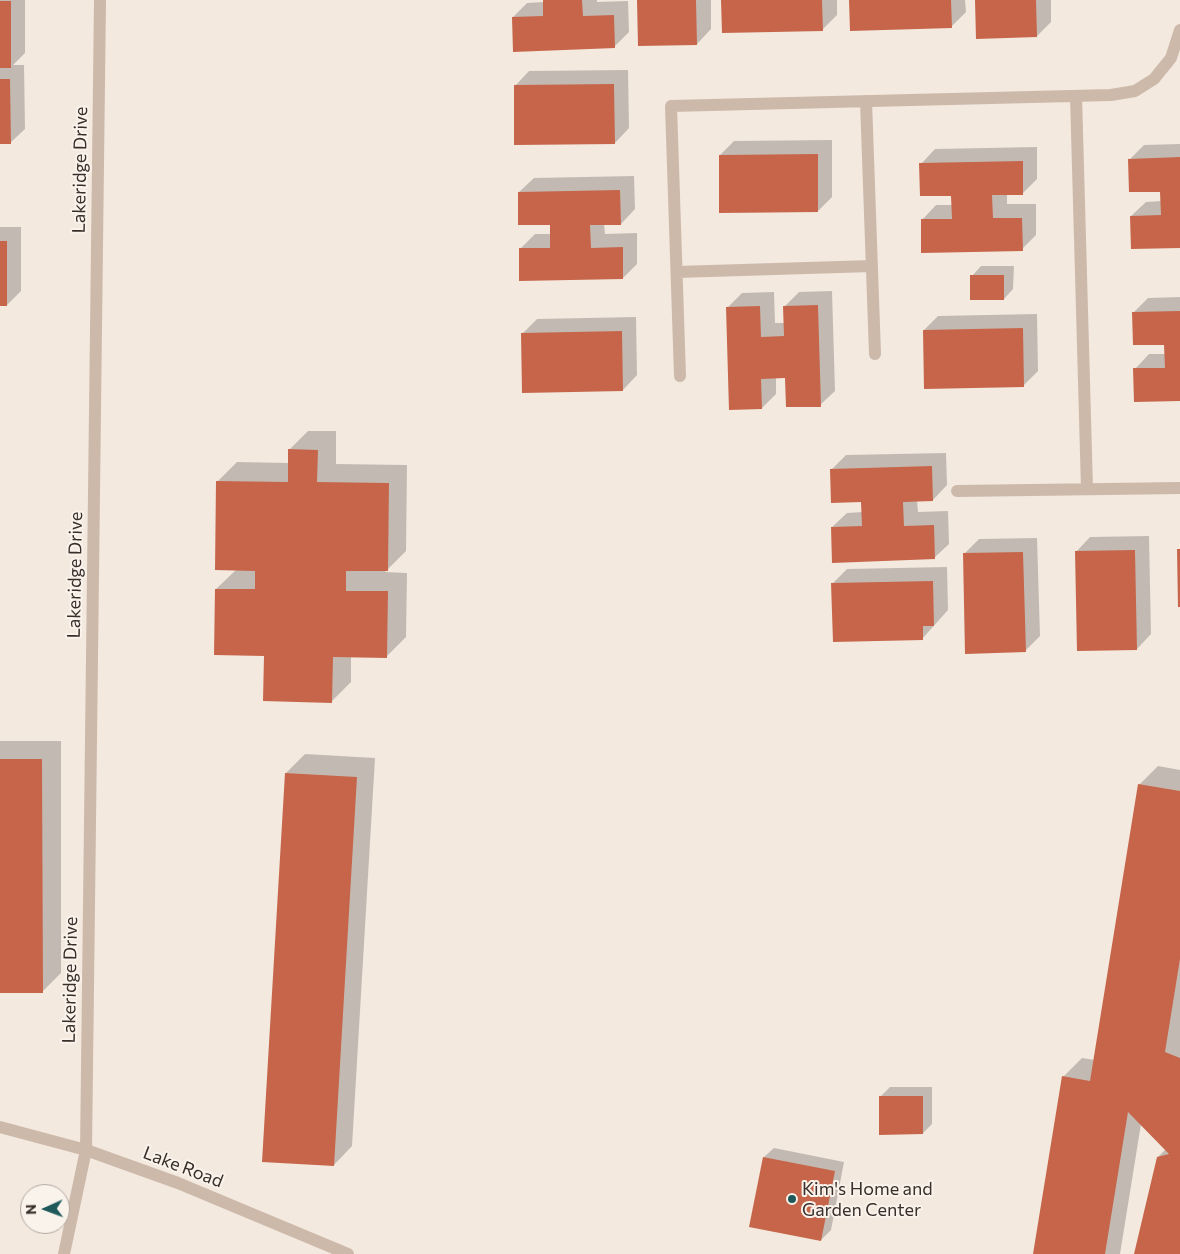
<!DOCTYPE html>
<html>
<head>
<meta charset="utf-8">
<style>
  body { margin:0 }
  #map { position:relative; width:1180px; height:1254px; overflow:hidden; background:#f3e9df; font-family:Commissioner,sans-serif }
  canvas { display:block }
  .north { position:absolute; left:20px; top:1184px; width:50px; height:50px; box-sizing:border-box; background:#faf3eb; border:1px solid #ada49e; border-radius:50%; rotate:268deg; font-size:14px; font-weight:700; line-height:20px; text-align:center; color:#392e2a }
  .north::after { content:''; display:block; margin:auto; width:18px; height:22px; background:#1e585b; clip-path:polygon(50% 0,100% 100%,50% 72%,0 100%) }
</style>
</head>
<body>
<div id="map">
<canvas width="1180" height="1254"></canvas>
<div class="north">N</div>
</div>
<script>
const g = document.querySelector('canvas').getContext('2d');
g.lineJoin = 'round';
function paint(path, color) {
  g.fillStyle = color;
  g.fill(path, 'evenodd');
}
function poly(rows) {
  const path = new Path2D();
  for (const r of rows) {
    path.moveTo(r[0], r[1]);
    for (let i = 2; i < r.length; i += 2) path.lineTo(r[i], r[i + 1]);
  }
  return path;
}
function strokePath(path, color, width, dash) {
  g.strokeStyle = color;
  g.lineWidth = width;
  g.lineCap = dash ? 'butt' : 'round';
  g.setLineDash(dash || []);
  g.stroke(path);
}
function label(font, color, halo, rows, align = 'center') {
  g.font = font + ' Commissioner,sans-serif';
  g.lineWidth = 4;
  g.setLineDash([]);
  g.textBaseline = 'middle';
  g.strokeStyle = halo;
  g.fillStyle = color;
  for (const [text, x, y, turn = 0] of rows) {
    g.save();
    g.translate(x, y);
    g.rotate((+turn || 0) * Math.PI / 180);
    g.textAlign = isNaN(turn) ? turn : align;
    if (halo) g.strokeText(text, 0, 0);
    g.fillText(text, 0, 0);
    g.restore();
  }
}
paint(poly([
  [0,0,25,0,25,53,13,65,24,65,25,129,10,143,0,143],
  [544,0,597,0,597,2,628,1,629,32,615,46,513,17,527,3,544,2],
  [638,0,711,0,711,29,697,44],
  [723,0,837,0,837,15,822,30],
  [850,0,965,0,966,12,951,27],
  [976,0,1051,0,1051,22,1037,36],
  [628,70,629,128,615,143,515,86,529,71],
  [832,140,832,197,818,211,720,155,734,141],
  [1180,144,1180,246,1131,216,1146,202,1162,201,1162,190,1129,160,1144,145],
  [1037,147,1037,179,1023,193,1007,194,1007,204,1036,204,1036,235,1022,249,922,220,936,205,953,205,953,195,921,164,935,149],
  [634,176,635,209,621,224,604,224,605,234,637,233,637,264,623,278,520,249,535,234,551,234,551,224,519,192,534,178],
  [0,227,21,227,21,291,7,305,0,305],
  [981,266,1014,266,1013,289,1004,299,972,276],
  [832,291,835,391,820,405,787,377,776,377,776,394,762,408,727,308,742,293,774,292,775,323,785,323,785,306,799,292],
  [1180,297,1180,399,1135,369,1149,354,1165,354,1165,343,1133,313,1148,298],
  [1037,314,1038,371,1024,385,924,330,938,316],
  [636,317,637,375,623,390,522,334,537,319],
  [308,431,336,431,336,464,407,465,406,551,385,572,407,573,406,637,387,656,351,656,351,682,332,701,265,654,216,589,237,569,218,481,237,462,289,463,289,450],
  [946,453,947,485,933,500,917,500,918,512,948,511,949,544,934,558,832,527,847,513,863,512,862,501,831,470,846,455],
  [1149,536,1151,634,1137,649,1076,552,1090,537],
  [1037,538,1040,636,1025,651,964,554,979,539],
  [947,567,948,610,922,639,833,583,847,569],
  [0,741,61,741,61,973,42,992,0,992],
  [305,754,375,758,352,1146,334,1165,286,773],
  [1158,766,1180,770,1180,1254,1135,1254,1158,1157,1166,1149,1141,1124,1120,1254,1035,1254,1063,1077,1082,1058,1095,1060,1139,785],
  [890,1087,932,1087,932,1124,923,1133,880,1097],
  [774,1148,844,1162,831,1230,821,1240,764,1157]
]), '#0003');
paint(poly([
  [543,0,582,0,583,16,614,15,615,48,513,52,512,17,543,16],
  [637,0,696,0,697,45,638,46],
  [721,0,822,0,823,31,722,33],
  [849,0,951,0,952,28,850,31],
  [975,0,1036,0,1037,37,976,39],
  [0,1,11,1,11,68,0,68],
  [0,79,10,79,11,144,0,144],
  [614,84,615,144,514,145,514,85],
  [818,154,818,212,719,213,719,155],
  [1180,157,1180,248,1131,249,1130,216,1161,215,1160,192,1129,192,1128,159],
  [1023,161,1023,195,992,195,993,218,1022,218,1023,251,921,253,921,219,952,219,951,196,920,196,919,163],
  [620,190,621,225,590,225,591,248,623,247,623,279,519,281,519,248,550,248,550,225,518,225,518,192],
  [0,241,7,241,7,306,0,306],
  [970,275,1004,275,1004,300,970,300],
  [818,305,821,407,786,407,785,378,761,379,762,409,729,410,726,307,760,306,761,337,784,336,783,306],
  [1180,311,1180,401,1134,402,1133,368,1165,368,1164,345,1133,345,1132,312],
  [1023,328,1024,387,924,389,923,330],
  [622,331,623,391,522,393,521,333],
  [288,449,318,450,317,482,389,483,388,571,346,571,346,591,388,591,387,658,333,657,332,703,263,701,264,656,214,655,215,589,255,589,255,571,215,570,216,481,288,482],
  [932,466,933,501,903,502,904,526,934,525,935,559,832,563,831,527,862,526,861,502,831,503,830,469],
  [1177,549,1180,549,1180,607,1178,607],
  [1135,550,1137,650,1077,651,1075,551],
  [1023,552,1026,652,965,654,963,553],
  [933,581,934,626,923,626,923,640,833,642,831,583],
  [0,759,42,759,43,993,0,993],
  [285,773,357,777,334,1166,262,1162],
  [1138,784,1180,791,1180,959,1165,1052,1180,1058,1180,1254,1134,1254,1157,1157,1169,1154,1128,1112,1105,1254,1033,1254,1062,1076,1090,1081],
  [879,1096,923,1096,923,1134,879,1135],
  [763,1157,835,1171,821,1241,749,1227]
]), '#c66549');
strokePath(poly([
  [1076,96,1087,489],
  [866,101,875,354],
  [677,272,872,266],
  [680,376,671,106,1111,95,1135,91,1154,79,1171,58,1180,30],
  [957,491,1180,488],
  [0,1127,86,1150,178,1183,348,1254],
  [64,1254,86,1150,100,0]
]), '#ccb9aa', 12);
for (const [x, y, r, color] of [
  [792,1199,5,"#1e585b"]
]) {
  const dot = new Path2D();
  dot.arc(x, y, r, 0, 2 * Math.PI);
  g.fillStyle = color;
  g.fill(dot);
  strokePath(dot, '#faf3eb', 2);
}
label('18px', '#392e2a', '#faf3eb', [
  ["Lakeridge Drive",80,170,-89],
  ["Lakeridge Drive",75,575,-89],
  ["Lakeridge Drive",70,980,-89],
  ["Lake Road",183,1167,21]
]);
label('18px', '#392e2a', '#faf3eb', [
  ["Kim's Home and",802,1189],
  ["Garden Center",802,1210]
], 'left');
</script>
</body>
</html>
